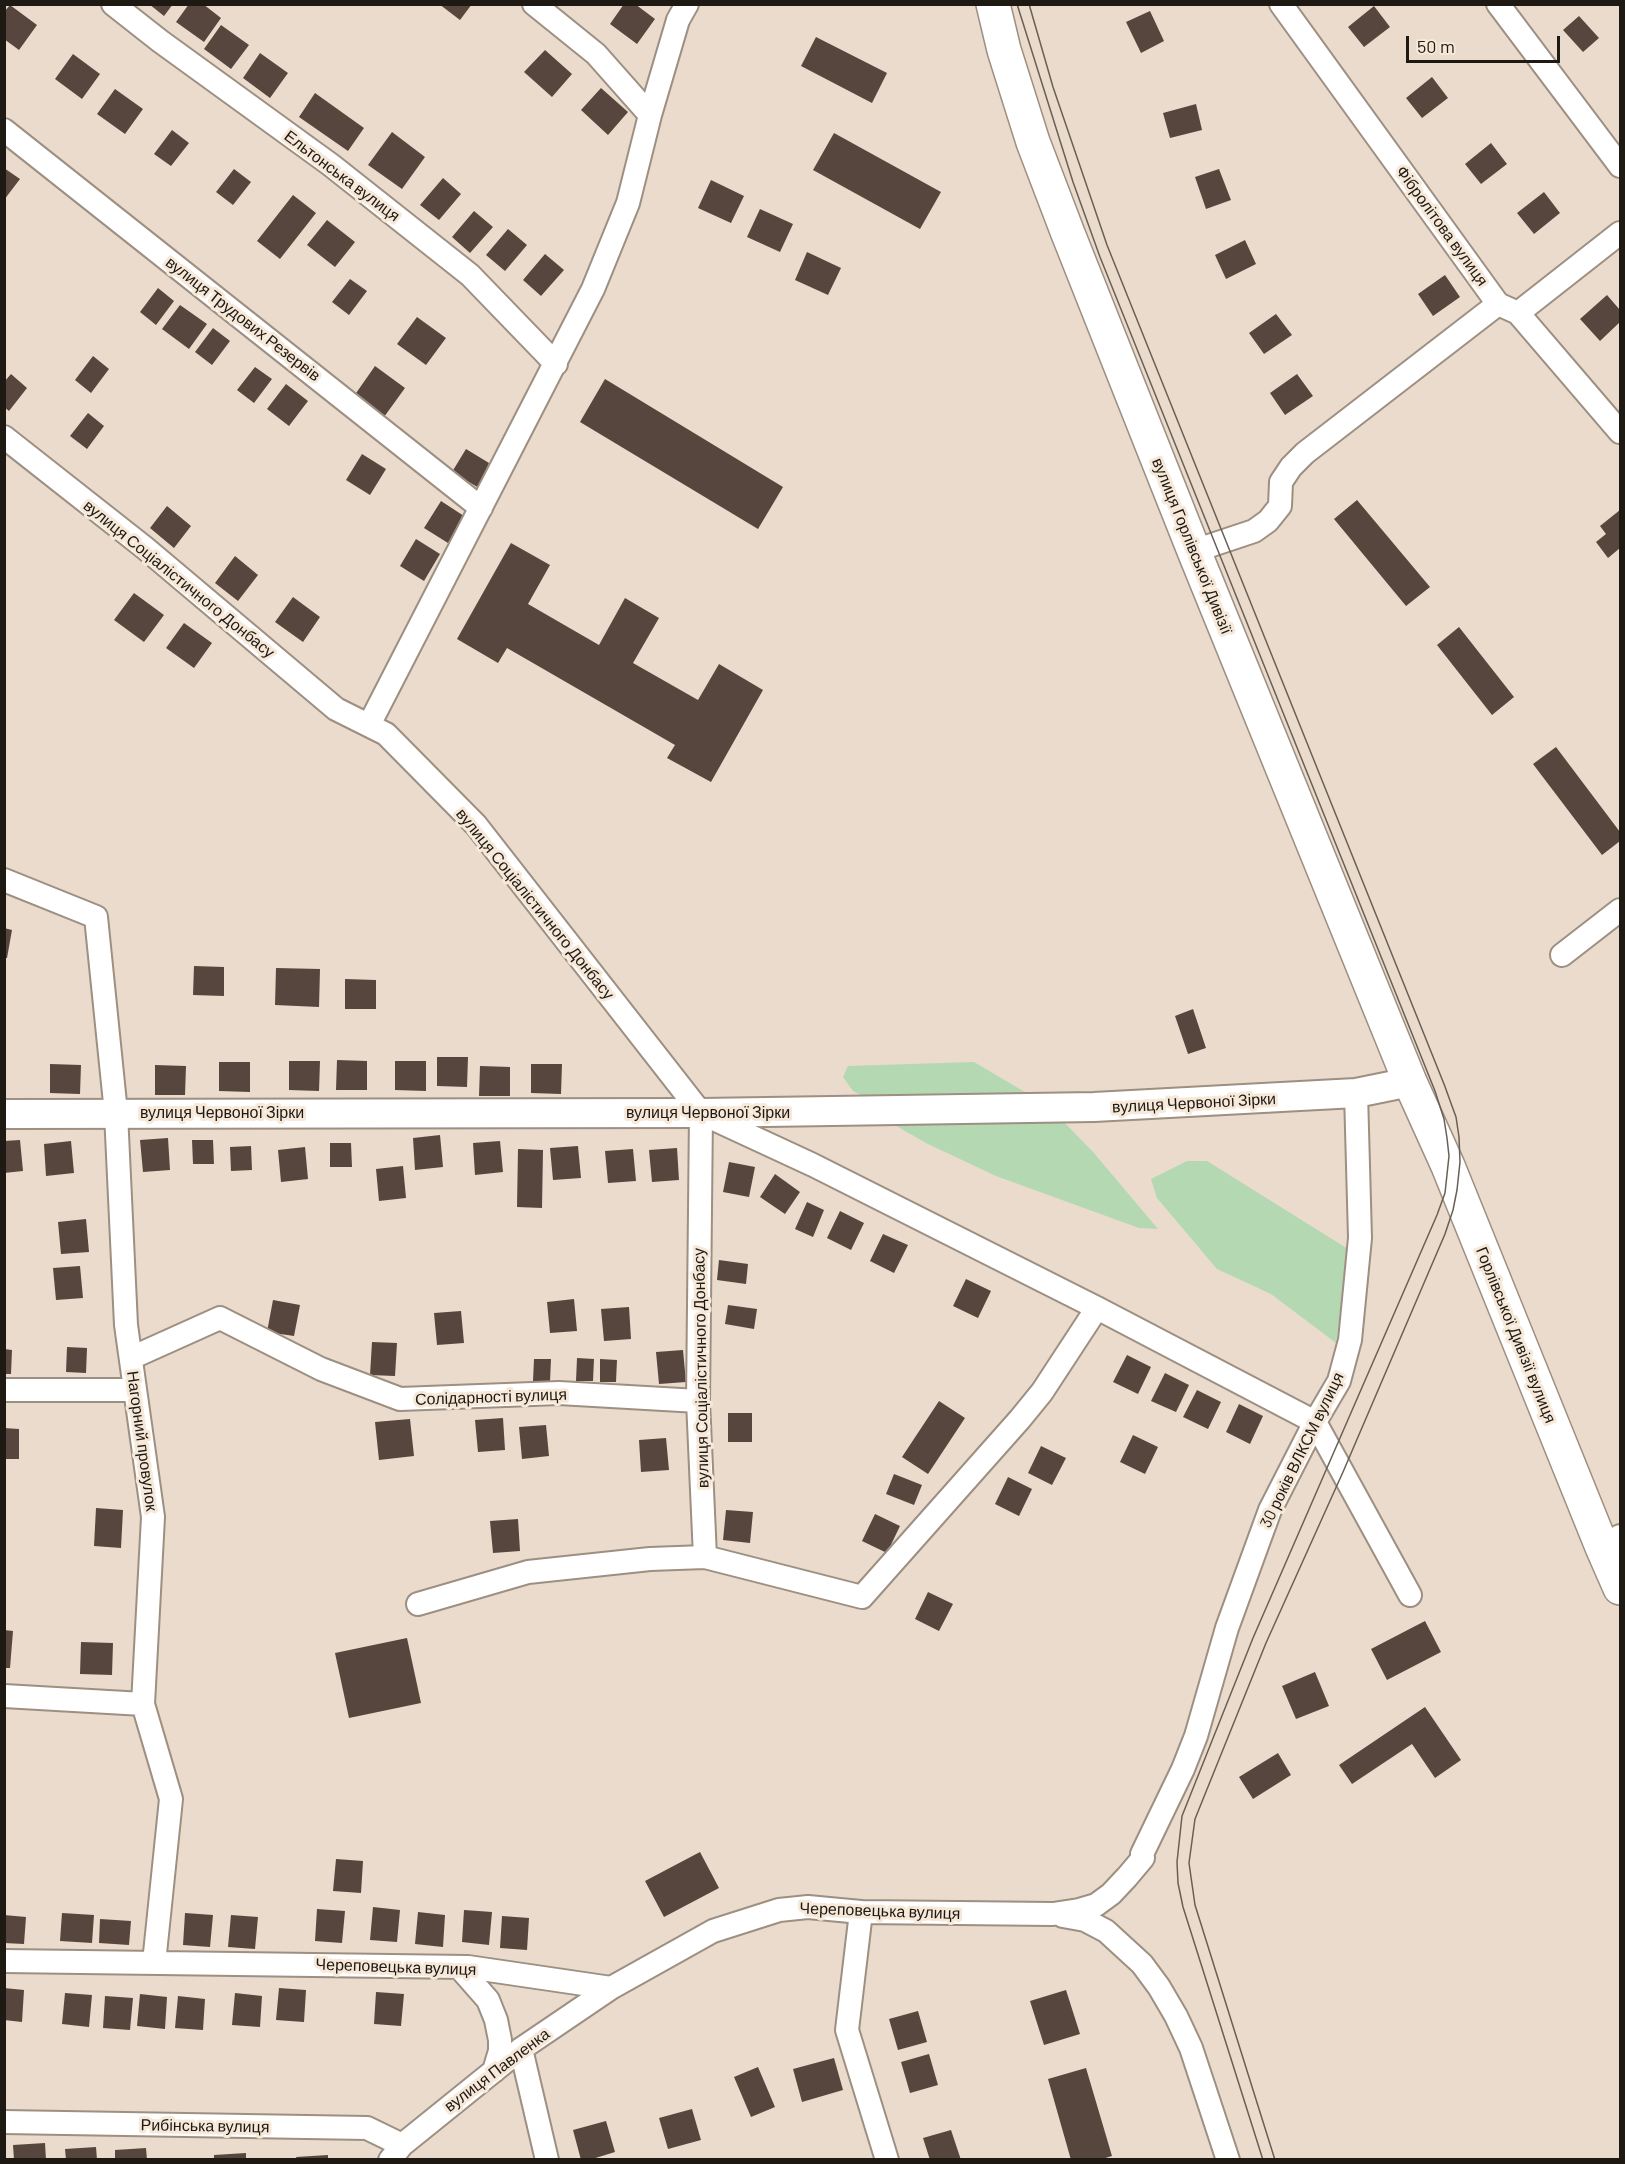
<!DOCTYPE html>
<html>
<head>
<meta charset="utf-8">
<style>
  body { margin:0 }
  #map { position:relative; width:1625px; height:2164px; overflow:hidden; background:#eadbcc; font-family:Barlow,sans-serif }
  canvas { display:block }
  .frame { position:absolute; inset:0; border:6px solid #1e1913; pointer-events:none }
  .scale { position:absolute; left:1406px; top:36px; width:154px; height:27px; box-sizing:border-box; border:3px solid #1e1913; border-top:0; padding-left:8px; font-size:18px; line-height:21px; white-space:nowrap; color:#1e1913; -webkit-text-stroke:4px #f7e9d9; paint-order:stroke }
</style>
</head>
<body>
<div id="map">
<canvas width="1625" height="2164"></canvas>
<div class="frame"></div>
<div class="scale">50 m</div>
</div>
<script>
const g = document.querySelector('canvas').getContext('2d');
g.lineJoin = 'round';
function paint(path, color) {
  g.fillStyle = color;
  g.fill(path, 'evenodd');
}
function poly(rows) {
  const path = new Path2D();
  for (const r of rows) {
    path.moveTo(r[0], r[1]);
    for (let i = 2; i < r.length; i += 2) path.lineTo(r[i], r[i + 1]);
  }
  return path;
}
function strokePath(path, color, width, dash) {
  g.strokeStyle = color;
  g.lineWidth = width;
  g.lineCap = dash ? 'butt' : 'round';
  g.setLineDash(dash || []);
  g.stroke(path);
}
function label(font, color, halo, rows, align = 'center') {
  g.font = font + ' Barlow,sans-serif';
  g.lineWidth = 6;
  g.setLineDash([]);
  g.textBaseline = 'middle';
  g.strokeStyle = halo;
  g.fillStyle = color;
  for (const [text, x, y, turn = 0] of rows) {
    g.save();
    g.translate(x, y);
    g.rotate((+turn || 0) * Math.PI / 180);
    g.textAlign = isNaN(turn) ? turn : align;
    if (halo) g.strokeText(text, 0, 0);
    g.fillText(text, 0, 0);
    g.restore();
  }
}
paint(poly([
  [974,1062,1030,1095,871,1100,853,1091,843,1077,848,1066],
  [1059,1117,1093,1152,1158,1229,1139,1228,996,1176,928,1144,891,1123],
  [1187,1161,1207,1161,1348,1249,1336,1343,1271,1294,1217,1269,1157,1198,1151,1179]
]), '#b4d8b2');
paint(poly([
  [149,4,173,4,164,16],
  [189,4,203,4,221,18,204,42,176,22],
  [439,4,472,4,460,20],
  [624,4,635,4,655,19,637,44,610,24],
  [10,5,37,25,19,50,4,39,4,12],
  [1374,6,1390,27,1364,47,1348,27],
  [1150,11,1164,41,1141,53,1126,22],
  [1579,16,1599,38,1583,52,1563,30],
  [221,25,249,45,231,69,204,49],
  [816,37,887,73,872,103,801,66],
  [545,50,572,74,552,97,524,72],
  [260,53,288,73,270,98,243,78],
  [73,54,100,74,82,99,55,79],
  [1432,77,1448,98,1422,118,1406,98],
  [601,88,628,112,608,135,581,110],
  [115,89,143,109,125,134,97,114],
  [315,93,364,128,348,151,299,117],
  [1196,104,1202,130,1170,138,1163,113],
  [172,130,189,143,171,166,154,154],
  [392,132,425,157,402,189,368,165],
  [834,133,941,192,920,229,813,170],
  [1491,143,1507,164,1481,184,1465,164],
  [4,168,20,179,4,200],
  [234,169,251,182,233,205,216,192],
  [1219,169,1231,200,1206,209,1195,177],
  [443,178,461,194,439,220,420,205],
  [711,180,744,196,731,223,698,208],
  [1544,192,1560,213,1534,234,1517,213],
  [293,195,316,213,280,259,257,241],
  [760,209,793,224,780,252,747,237],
  [474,211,493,227,470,253,452,237],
  [327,220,355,242,335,267,307,245],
  [508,229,527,245,505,271,486,255],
  [1245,240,1256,264,1226,279,1215,255],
  [807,252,841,268,828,295,795,280],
  [545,254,564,270,541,296,523,280],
  [1445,275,1460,297,1433,316,1418,294],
  [350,279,367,291,349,315,332,302],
  [158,288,174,301,156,325,140,312],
  [1607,295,1620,310,1620,322,1600,341,1580,319],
  [180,305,207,324,189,349,162,329],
  [1276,314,1292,335,1264,354,1249,333],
  [417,317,446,338,426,365,397,344],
  [213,328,230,341,212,365,195,352],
  [93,356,109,369,91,393,75,380],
  [375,366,405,388,384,417,354,396],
  [255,367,272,379,254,403,237,390],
  [11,374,27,388,9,411,4,407,4,382],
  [1297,374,1313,396,1285,415,1270,393],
  [605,379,783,487,758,529,580,422],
  [286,384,308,401,289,426,267,409],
  [88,413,104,426,87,449,70,436],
  [466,449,489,463,479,488,452,472],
  [362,454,386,469,370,495,346,480],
  [1357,500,1430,587,1406,606,1334,519],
  [441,501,464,516,448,543,424,528],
  [167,506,191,526,174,548,150,528],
  [1620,510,1620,548,1608,558,1596,542,1606,534,1600,526],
  [416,539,440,554,424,581,400,566],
  [511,543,550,565,528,604,599,645,625,598,659,618,633,663,698,700,719,664,763,690,711,782,667,758,675,745,507,648,498,663,457,639],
  [235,556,258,575,238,601,215,583],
  [134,593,164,615,144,642,114,620],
  [293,597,320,617,303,642,275,622],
  [184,623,212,643,194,668,166,648],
  [1459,627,1514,697,1492,715,1437,645],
  [1556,747,1620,832,1620,841,1602,855,1533,764],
  [4,928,12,930,7,958,4,958],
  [194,966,224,967,224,996,193,995],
  [276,968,320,969,319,1007,275,1005],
  [345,979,376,980,376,1009,345,1009],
  [1193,1009,1206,1048,1188,1054,1175,1016],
  [437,1057,468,1057,467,1087,437,1086],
  [337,1060,367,1061,367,1090,336,1090],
  [289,1061,320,1061,319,1091,289,1090],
  [395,1061,426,1061,426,1091,395,1090],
  [219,1062,250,1062,250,1092,219,1091],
  [50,1064,81,1065,80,1094,50,1093],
  [531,1064,562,1064,561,1094,531,1093],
  [155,1065,186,1066,185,1095,155,1095],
  [480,1066,510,1067,510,1096,479,1096],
  [440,1135,443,1167,415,1170,413,1138],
  [168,1138,170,1170,143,1172,140,1140],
  [20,1140,23,1171,4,1173,4,1141],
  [192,1140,213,1140,214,1164,193,1164],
  [71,1141,74,1173,46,1176,44,1144],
  [500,1141,503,1172,475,1175,473,1143],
  [330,1143,351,1143,352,1167,330,1167],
  [251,1146,252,1170,231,1171,230,1147],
  [578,1146,581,1178,553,1180,550,1148],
  [305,1147,308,1179,281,1182,278,1150],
  [677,1148,679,1180,652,1182,649,1150],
  [518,1149,543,1150,542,1208,517,1207],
  [633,1149,636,1181,608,1183,605,1151],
  [729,1162,755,1167,749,1197,723,1192],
  [403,1166,406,1198,379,1201,376,1169],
  [775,1174,800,1192,785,1214,760,1197],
  [807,1202,824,1210,813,1237,795,1229],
  [840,1211,864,1223,851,1250,827,1238],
  [86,1219,89,1252,61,1254,58,1222],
  [883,1234,908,1245,894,1273,870,1261],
  [719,1260,748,1264,746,1284,717,1280],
  [80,1266,83,1298,56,1300,53,1268],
  [966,1279,991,1291,978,1318,953,1306],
  [574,1299,577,1331,550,1333,547,1302],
  [273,1300,300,1305,294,1336,267,1332],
  [728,1305,757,1309,754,1329,725,1324],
  [629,1307,631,1339,604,1341,601,1309],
  [461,1311,464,1343,437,1345,434,1313],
  [372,1342,397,1343,395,1376,370,1375],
  [67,1347,87,1348,86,1373,66,1372],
  [4,1349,12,1350,11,1374,4,1374],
  [683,1350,686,1382,659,1384,656,1352],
  [1127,1355,1151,1367,1138,1394,1113,1382],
  [577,1358,594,1359,593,1381,576,1381],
  [534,1359,551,1359,550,1382,533,1381],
  [600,1359,617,1360,616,1382,600,1382],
  [1165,1373,1189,1385,1176,1412,1151,1401],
  [1197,1390,1221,1402,1208,1429,1183,1417],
  [939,1401,965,1418,928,1474,902,1457],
  [1239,1404,1263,1416,1250,1444,1226,1432],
  [728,1413,752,1413,752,1442,728,1442],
  [503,1418,505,1450,478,1452,475,1420],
  [410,1419,414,1456,379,1460,375,1422],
  [546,1425,549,1456,522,1459,519,1427],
  [4,1428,19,1429,19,1459,4,1459],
  [1133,1435,1158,1447,1145,1474,1120,1462],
  [666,1438,669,1470,641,1472,639,1440],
  [1041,1446,1066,1458,1052,1485,1028,1473],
  [894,1474,922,1485,914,1505,886,1494],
  [1008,1477,1032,1489,1019,1516,995,1504],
  [96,1508,123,1510,121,1548,94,1546],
  [726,1510,753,1512,750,1543,723,1540],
  [875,1514,900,1526,887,1553,862,1541],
  [518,1519,520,1551,493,1553,490,1521],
  [928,1592,953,1604,939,1631,915,1619],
  [1425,1621,1441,1652,1387,1680,1371,1649],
  [4,1630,13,1631,10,1668,4,1668],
  [407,1638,421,1703,349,1718,335,1653],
  [81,1642,113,1643,112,1675,80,1674],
  [1315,1672,1329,1706,1296,1719,1282,1686],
  [1425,1707,1461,1760,1435,1778,1412,1744,1352,1784,1339,1765],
  [1278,1753,1291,1775,1253,1799,1239,1777],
  [700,1852,719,1888,664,1917,645,1881],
  [336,1859,363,1861,361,1893,333,1891],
  [373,1907,400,1910,397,1942,370,1940],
  [317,1909,345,1911,342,1943,315,1941],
  [464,1910,492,1912,489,1945,462,1942],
  [418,1912,445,1915,443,1947,415,1944],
  [62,1913,94,1915,92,1943,60,1941],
  [185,1913,213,1915,210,1947,183,1945],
  [4,1915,26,1917,24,1944,4,1943],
  [231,1915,258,1917,255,1949,228,1947],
  [502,1916,529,1918,527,1950,500,1948],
  [100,1919,131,1921,129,1945,99,1943],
  [4,1988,24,1990,22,2022,4,2020],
  [279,1988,306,1990,304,2022,276,2020],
  [1066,1990,1080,2034,1044,2045,1030,2001],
  [376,1992,404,1994,401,2026,374,2024],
  [65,1993,92,1995,89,2027,62,2024],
  [235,1993,262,1996,260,2027,232,2025],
  [140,1994,167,1997,165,2029,137,2026],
  [105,1996,133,1998,130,2030,103,2028],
  [178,1996,205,1999,203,2030,175,2028],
  [918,2011,927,2042,898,2050,889,2019],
  [929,2054,938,2085,910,2093,901,2062],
  [834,2058,843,2090,802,2102,793,2069],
  [758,2067,775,2107,751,2117,734,2077],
  [1086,2068,1112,2156,1099,2160,1071,2160,1048,2079],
  [692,2109,701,2140,668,2149,659,2118],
  [606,2121,615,2152,589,2160,581,2160,573,2130],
  [951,2130,961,2160,930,2160,923,2138],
  [45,2143,46,2160,14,2160,13,2145],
  [96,2147,97,2160,66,2160,65,2149],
  [146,2148,147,2160,115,2160,115,2150],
  [246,2153,246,2160,214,2160,214,2155],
  [328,2155,328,2160,297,2160,296,2157]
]), '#57463e');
const minor = poly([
  [113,4,160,41,331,165,470,275,556,364],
  [534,4,596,54,650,115],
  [1281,4,1498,304,1518,313,1620,432],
  [1498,4,1620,166],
  [4,130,481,508],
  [1518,313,1620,233],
  [4,437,145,548,336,709,386,734,476,825,701,1113,698,1401,705,1557],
  [1194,551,1254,531,1268,521,1280,506,1281,482,1291,467,1305,453,1498,304],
  [369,725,593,289,628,203,650,115,678,20,687,4],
  [4,880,96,917,116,1113,126,1325,153,1517,143,1704,171,1799,154,1963],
  [1562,955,1620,910],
  [703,1114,813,1165,1097,1308,1315,1422,1410,1595],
  [131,1358,220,1318,321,1369,400,1399,559,1393,698,1401],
  [4,1390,135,1390],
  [1602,1547,1620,1536],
  [418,1604,528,1572,650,1559,705,1557,862,1597,1020,1419,1042,1392,1097,1308],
  [4,1696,143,1704],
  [861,1912,847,2030,887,2160],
  [1063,1916,1085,1920,1106,1931,1142,1964,1159,1987,1176,2016,1191,2048,1228,2160],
  [4,1961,468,1967,611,1988],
  [459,1967,488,2000,496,2020,500,2040,500,2051,494,2071],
  [521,2049,547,2160],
  [4,2122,367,2128,402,2145],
  [390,2160,402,2145,521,2049,611,1988,713,1931,779,1910,808,1907,861,1912,1053,1914,1079,1910,1096,1905,1111,1894,1127,1877,1143,1858,1142,1854,1183,1769,1196,1736,1227,1628,1270,1510,1315,1422,1339,1381,1350,1340,1360,1238,1356,1093]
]);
const tertiary = poly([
  [4,1114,701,1113,1094,1107,1356,1093,1410,1082]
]);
const secondary = poly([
  [993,4,1004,50,1033,142,1067,231,1194,551,1410,1082,1448,1166,1602,1547,1620,1588]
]);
strokePath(minor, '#9d8f81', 26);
strokePath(tertiary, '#9d8f81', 32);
strokePath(secondary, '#9d8f81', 36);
strokePath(minor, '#fff', 22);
strokePath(tertiary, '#fff', 28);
strokePath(secondary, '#fff', 33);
strokePath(poly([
  [1017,4,1073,182,1100,257,1435,1091,1444,1119,1447,1138,1449,1156,1445,1193,1437,1215,1253,1638,1182,1816,1177,1862,1178,1883,1183,1907,1263,2160],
  [1029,4,1053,87,1107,245,1444,1084,1456,1117,1459,1137,1460,1162,1457,1190,1453,1210,1445,1234,1343,1472,1266,1643,1195,1819,1189,1863,1195,1905,1275,2160]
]), '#685f56', 1.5);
label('16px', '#1e1913', '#f7e9d9', [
  ["Ельтонська вулиця",342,176,37],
  ["Фібролітова вулиця",1442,226,54],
  ["вулиця Трудових Резервів",243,319,38],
  ["вулиця Горлівської Дивізії",1192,546,68],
  ["вулиця Соціалістичного Донбасу",179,579,39],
  ["вулиця Соціалістичного Донбасу",535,904,51],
  ["вулиця Червоної Зірки",1194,1103,-3],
  ["вулиця Червоної Зірки",222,1113],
  ["вулиця Червоної Зірки",708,1113],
  ["Горлівської Дивізії вулиця",1516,1335,68],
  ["вулиця Соціалістичного Донбасу",701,1368,-91],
  ["Солідарності вулиця",491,1397,-2],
  ["Нагорний провулок",142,1441,82],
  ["30 років ВЛКСМ вулиця",1302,1450,-64],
  ["Череповецька вулиця",880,1911,2],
  ["Череповецька вулиця",396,1967,2],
  ["вулиця Павленка",497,2070,-37],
  ["Рибінська вулиця",205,2126,1]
]);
</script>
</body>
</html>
